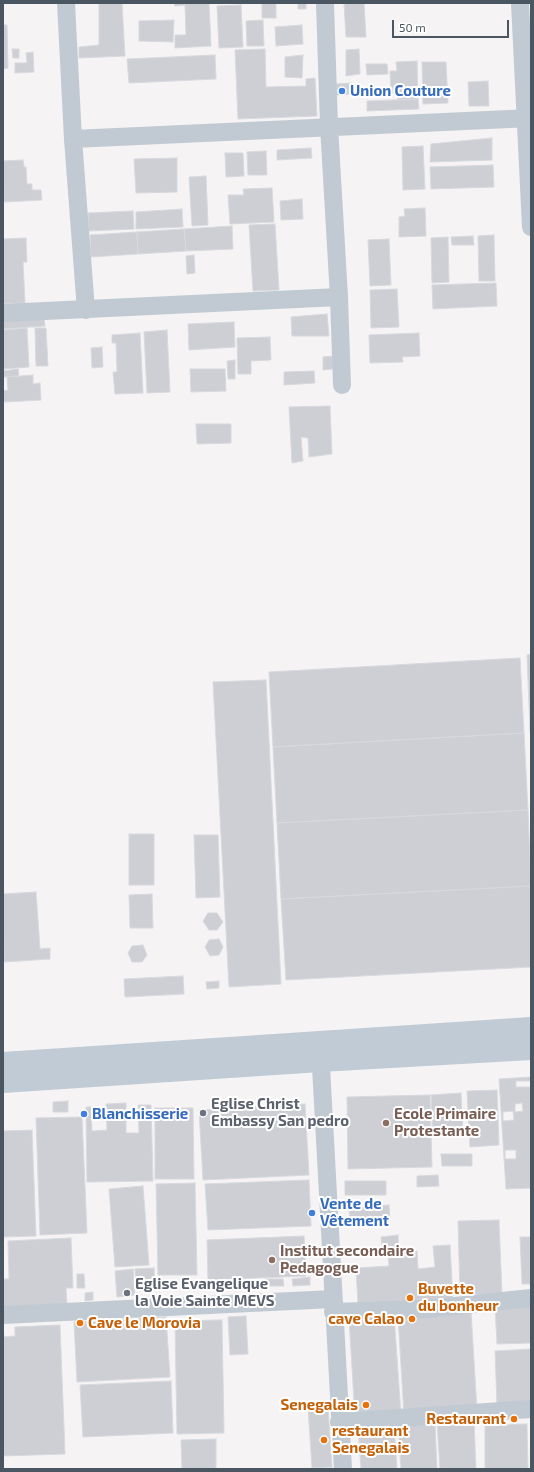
<!DOCTYPE html>
<html>
<head>
<meta charset="utf-8">
<style>
	body { margin:0 }
	#map { position:relative; width:534px; height:1472px; overflow:hidden; background:#f5f3f3; font-family:"Exo 2",sans-serif }
	canvas { display:block }
	.frame { position:absolute; inset:0; border:4px solid #4a5661; pointer-events:none }
	.scale { position:absolute; left:392px; top:20px; width:117px; height:18px; box-sizing:border-box; border:2px solid #4a5661; border-top:0; padding-left:5px; font-size:12px; line-height:14px; white-space:nowrap; color:#4a5661; -webkit-text-stroke:3px #fff; paint-order:stroke }
</style>
</head>
<body>
<div id="map">
<canvas width="534" height="1472"></canvas>
<div class="frame"></div>
<div class="scale">50 m</div>
</div>
<script>
const ctx = document.querySelector('canvas').getContext('2d');
ctx.lineJoin = 'round';
function fillPath(path, color) {
  ctx.fillStyle = color;
  ctx.fill(path, 'evenodd');
}
function shape(rows) {
  const path = new Path2D();
  for (const r of rows) {
    path.moveTo(r[0], r[1]);
    for (let i = 2; i < r.length; i += 2) path.lineTo(r[i], r[i + 1]);
  }
  return path;
}
function trace(path, color, width, dash) {
  ctx.strokeStyle = color;
  ctx.lineWidth = width;
  ctx.lineCap = dash ? 'butt' : 'round';
  ctx.setLineDash(dash || []);
  ctx.stroke(path);
}
function drawText(font, color, halo, rows, align = 'center') {
  ctx.font = font + ' "Exo 2",sans-serif';
  ctx.lineWidth = 4;
  ctx.setLineDash([]);
  ctx.textBaseline = 'middle';
  ctx.strokeStyle = halo;
  ctx.fillStyle = color;
  for (const [text, x, y, turn = 0] of rows) {
    ctx.save();
    ctx.translate(x, y);
    ctx.rotate((+turn || 0) * Math.PI / 180);
    ctx.textAlign = isNaN(turn) ? turn : align;
    if (halo) ctx.strokeText(text, 0, 0);
    ctx.fillText(text, 0, 0);
    ctx.restore();
  }
}
const building = shape([
	[99,3,122,3,125,56,79,58,79,47,99,45,99,3],
	[174,3,209,3,211,46,175,48,175,35,186,35,185,5,175,6,174,3],
	[262,3,276,3,276,18,262,18,262,3],
	[298,3,306,3,306,9,298,9,298,3],
	[344,3,364,3,366,37,346,37,344,3],
	[241,5,243,47,219,48,217,6,241,5],
	[174,20,173,42,139,41,139,21,174,20],
	[263,20,264,46,247,46,246,21,263,20],
	[3,25,7,25,8,68,3,69,3,25],
	[302,25,303,44,276,46,275,27,302,25],
	[12,49,19,49,19,58,13,58,12,49],
	[265,49,266,87,306,86,306,79,315,78,317,116,238,119,235,50,265,49],
	[359,49,360,74,346,76,346,50,359,49],
	[33,52,34,72,15,73,15,63,27,63,26,53,33,52],
	[215,55,216,79,129,83,127,59,215,55],
	[303,55,302,78,285,77,285,57,303,55],
	[417,61,418,99,398,100,397,93,391,93,390,71,397,71,396,62,417,61],
	[422,62,446,62,448,103,423,104,422,62],
	[366,64,387,64,388,74,367,75,366,64],
	[488,81,489,106,469,106,468,82,488,81],
	[350,83,351,94,337,95,336,84,350,83],
	[418,99,419,109,367,111,367,101,418,99],
	[492,138,492,160,430,162,431,144,492,138],
	[423,146,425,189,403,190,402,147,423,146],
	[311,148,312,158,277,160,277,150,311,148],
	[266,151,267,175,248,175,247,152,266,151],
	[225,153,243,153,244,176,226,177,225,153],
	[177,158,177,192,136,193,134,159,177,158],
	[23,160,24,167,26,167,27,184,32,184,32,190,41,190,42,200,4,202,3,161,23,160],
	[493,165,494,187,431,189,430,167,493,165],
	[206,176,208,225,192,226,189,177,206,176],
	[272,188,274,222,230,224,228,195,244,195,243,189,272,188],
	[302,199,303,219,281,220,280,201,302,199],
	[425,208,426,236,399,237,399,217,405,216,404,209,425,208],
	[182,209,183,227,136,229,136,212,182,209],
	[133,211,134,229,89,231,88,213,133,211],
	[275,224,279,290,253,291,249,225,275,224],
	[232,226,233,249,186,251,184,229,232,226],
	[184,229,186,251,138,254,137,232,184,229],
	[137,232,138,254,91,257,90,235,137,232],
	[494,235,495,281,479,281,478,236,494,235],
	[473,236,474,245,452,245,451,237,473,236],
	[448,237,449,282,432,283,431,238,448,237],
	[26,238,27,262,23,262,25,303,3,304,3,239,26,238],
	[389,239,391,285,370,286,368,240,389,239],
	[194,255,195,273,187,274,186,256,194,255],
	[496,283,497,306,433,309,432,285,496,283],
	[397,289,399,327,371,328,370,290,397,289],
	[327,314,329,336,292,336,291,317,327,314],
	[44,318,45,326,3,329,3,320,44,318],
	[234,322,235,347,189,350,188,324,234,322],
	[27,328,29,367,3,369,3,330,27,328],
	[35,328,46,328,48,366,36,366,35,328],
	[167,330,170,392,147,393,144,332,167,330],
	[140,333,143,393,115,394,113,372,117,372,116,343,112,343,112,335,140,333],
	[419,333,420,356,402,357,403,362,370,363,369,335,419,333],
	[270,337,271,360,251,361,251,374,238,374,237,338,270,337],
	[102,347,103,367,92,368,91,348,102,347],
	[333,356,333,369,323,370,323,357,333,356],
	[235,360,235,379,228,379,227,361,235,360],
	[18,369,19,376,3,377,3,371,18,369],
	[190,369,225,369,226,391,191,392,190,369],
	[314,371,315,383,284,385,284,372,314,371],
	[33,375,33,384,40,383,41,400,4,402,3,391,8,390,7,377,33,375],
	[330,406,332,454,309,457,308,438,301,437,303,461,292,463,289,407,330,406],
	[196,424,231,424,231,443,197,444,196,424],
	[531,654,531,732,530,732,527,655,531,654],
	[520,658,524,733,273,747,269,672,520,658],
	[266,680,281,984,229,987,213,682,266,680],
	[524,733,528,810,277,823,273,747,524,733],
	[528,810,531,886,281,899,277,823,528,810],
	[129,834,154,834,154,885,129,885,129,834],
	[194,835,218,835,220,897,196,898,194,835],
	[531,886,531,967,286,980,281,899,531,886],
	[36,892,40,949,50,948,50,959,4,962,3,894,36,892],
	[152,894,153,928,130,928,129,895,152,894],
	[208,913,217,913,223,922,217,930,209,930,203,921,208,913],
	[219,939,223,947,219,955,210,956,205,947,209,940,219,939],
	[143,945,147,955,142,962,132,962,128,953,132,946,143,945],
	[183,976,184,994,125,997,124,979,183,976],
	[219,981,219,988,207,989,206,982,219,981],
	[531,1077,531,1188,506,1189,499,1079,531,1077],
	[516,1081,531,1081,531,1087,516,1087,516,1081],
	[497,1090,499,1145,470,1147,467,1091,497,1090],
	[461,1093,463,1133,433,1135,431,1095,461,1093],
	[430,1095,432,1167,348,1169,347,1097,430,1095],
	[68,1101,68,1112,53,1112,53,1102,68,1101],
	[126,1103,126,1133,139,1133,138,1105,151,1105,153,1181,87,1182,86,1107,91,1107,92,1131,107,1130,106,1104,126,1103],
	[522,1103,523,1111,515,1112,515,1104,522,1103],
	[305,1104,309,1175,203,1180,199,1110,305,1104],
	[155,1108,193,1108,194,1179,155,1179,155,1108],
	[513,1111,514,1120,503,1121,503,1112,513,1111],
	[82,1117,87,1233,40,1235,36,1118,82,1117],
	[32,1130,36,1236,3,1237,3,1131,32,1130],
	[505,1150,516,1150,516,1159,505,1159,505,1150],
	[441,1154,472,1154,472,1166,442,1166,441,1154],
	[438,1175,439,1186,417,1187,417,1176,438,1175],
	[309,1180,311,1226,208,1230,205,1184,309,1180],
	[345,1181,386,1181,386,1195,345,1195,345,1181],
	[195,1183,197,1275,158,1275,156,1184,195,1183],
	[143,1186,149,1265,115,1267,109,1189,143,1186],
	[389,1205,390,1221,350,1223,349,1208,389,1205],
	[499,1220,502,1294,460,1295,458,1221,499,1220],
	[398,1235,399,1250,382,1251,381,1237,398,1235],
	[304,1236,306,1276,208,1280,207,1240,304,1236],
	[520,1237,531,1237,531,1284,522,1284,520,1237],
	[71,1238,73,1288,66,1288,67,1304,3,1307,3,1279,9,1279,8,1241,71,1238],
	[450,1245,453,1299,358,1305,356,1268,389,1266,388,1253,417,1251,418,1269,435,1267,433,1246,450,1245],
	[154,1268,155,1288,136,1289,135,1269,154,1268],
	[133,1269,135,1295,117,1297,115,1271,133,1269],
	[77,1274,84,1274,85,1288,77,1288,77,1274],
	[310,1277,310,1285,293,1286,292,1279,310,1277],
	[265,1279,283,1279,284,1286,265,1286,265,1279],
	[93,1292,93,1300,85,1301,85,1293,93,1292],
	[531,1304,531,1343,497,1344,495,1306,531,1304],
	[471,1311,477,1410,404,1415,398,1316,471,1311],
	[394,1315,401,1415,355,1418,349,1318,394,1315],
	[246,1316,248,1354,230,1355,228,1317,246,1316],
	[166,1317,170,1377,77,1382,74,1322,166,1317],
	[222,1320,224,1433,177,1434,175,1321,222,1320],
	[60,1325,65,1454,3,1456,3,1328,4,1337,15,1336,15,1327,60,1325],
	[531,1349,531,1405,497,1406,495,1351,531,1349],
	[171,1381,173,1433,83,1437,80,1385,171,1381],
	[328,1407,332,1467,312,1468,308,1408,328,1407],
	[474,1420,476,1469,440,1469,437,1422,474,1420],
	[435,1424,437,1469,401,1469,398,1426,435,1424],
	[527,1424,528,1469,485,1469,485,1425,527,1424],
	[394,1426,397,1469,361,1469,358,1428,394,1426],
	[216,1439,216,1469,182,1469,181,1440,216,1439]
]);
fillPath(building, '#cdcfd5');
trace(building, '#d7d9de', 1);
trace(shape([
	[66,3,73,139,86,310],
	[325,3,329,126,339,297,342,385],
	[520,3,531,227],
	[73,139,531,118],
	[3,313,339,297],
	[320,1048,343,1469],
	[333,1312,427,1309,531,1298],
	[3,1315,333,1299],
	[339,1422,531,1409]
]), '#c1cad2', 18);
trace(shape([
	[3,1063,531,1028],
	[3,1082,320,1061,531,1049]
]), '#c1cbd6', 22);
for (const [x, y, r, color] of [
	[342,91,4,"#3f7fe0"],
	[203,1113,4,"#6b7280"],
	[84,1114,4,"#3f7fe0"],
	[386,1123,4,"#8d6e63"],
	[312,1213,4,"#3f7fe0"],
	[272,1260,4,"#8d6e63"],
	[127,1293,4,"#6b7280"],
	[410,1298,4,"#e8710a"],
	[412,1319,4,"#e8710a"],
	[80,1323,4,"#e8710a"],
	[366,1405,4,"#e8710a"],
	[514,1419,4,"#e8710a"],
	[324,1440,4,"#e8710a"]
]) {
  const dot = new Path2D();
  dot.arc(x, y, r, 0, 2 * Math.PI);
  ctx.fillStyle = color;
  ctx.fill(dot);
  trace(dot, '#fff', 1.5);
}
drawText('bold 15px', '#366cbe', '#fff', [
	["Union Couture",350,91],
	["Blanchisserie",92,1114],
	["Vente de",320,1204],
	["Vêtement",320,1221]
], 'left');
drawText('bold 15px', '#5b616d', '#fff', [
	["Eglise Christ",211,1104],
	["Embassy San pedro",211,1121],
	["Eglise Evangelique",135,1284],
	["la Voie Sainte MEVS",135,1301]
], 'left');
drawText('bold 15px', '#785e54', '#fff', [
	["Ecole Primaire",394,1114],
	["Protestante",394,1131],
	["Institut secondaire",280,1251],
	["Pedagogue",280,1268]
], 'left');
drawText('bold 15px', '#c56008', '#fff', [
	["Buvette",418,1289],
	["du bonheur",418,1306],
	["cave Calao",404,1319,"right"],
	["Cave le Morovia",88,1323],
	["Senegalais",358,1405,"right"],
	["Restaurant",506,1419,"right"],
	["restaurant",332,1431],
	["Senegalais",332,1448]
], 'left');
</script>
</body>
</html>
